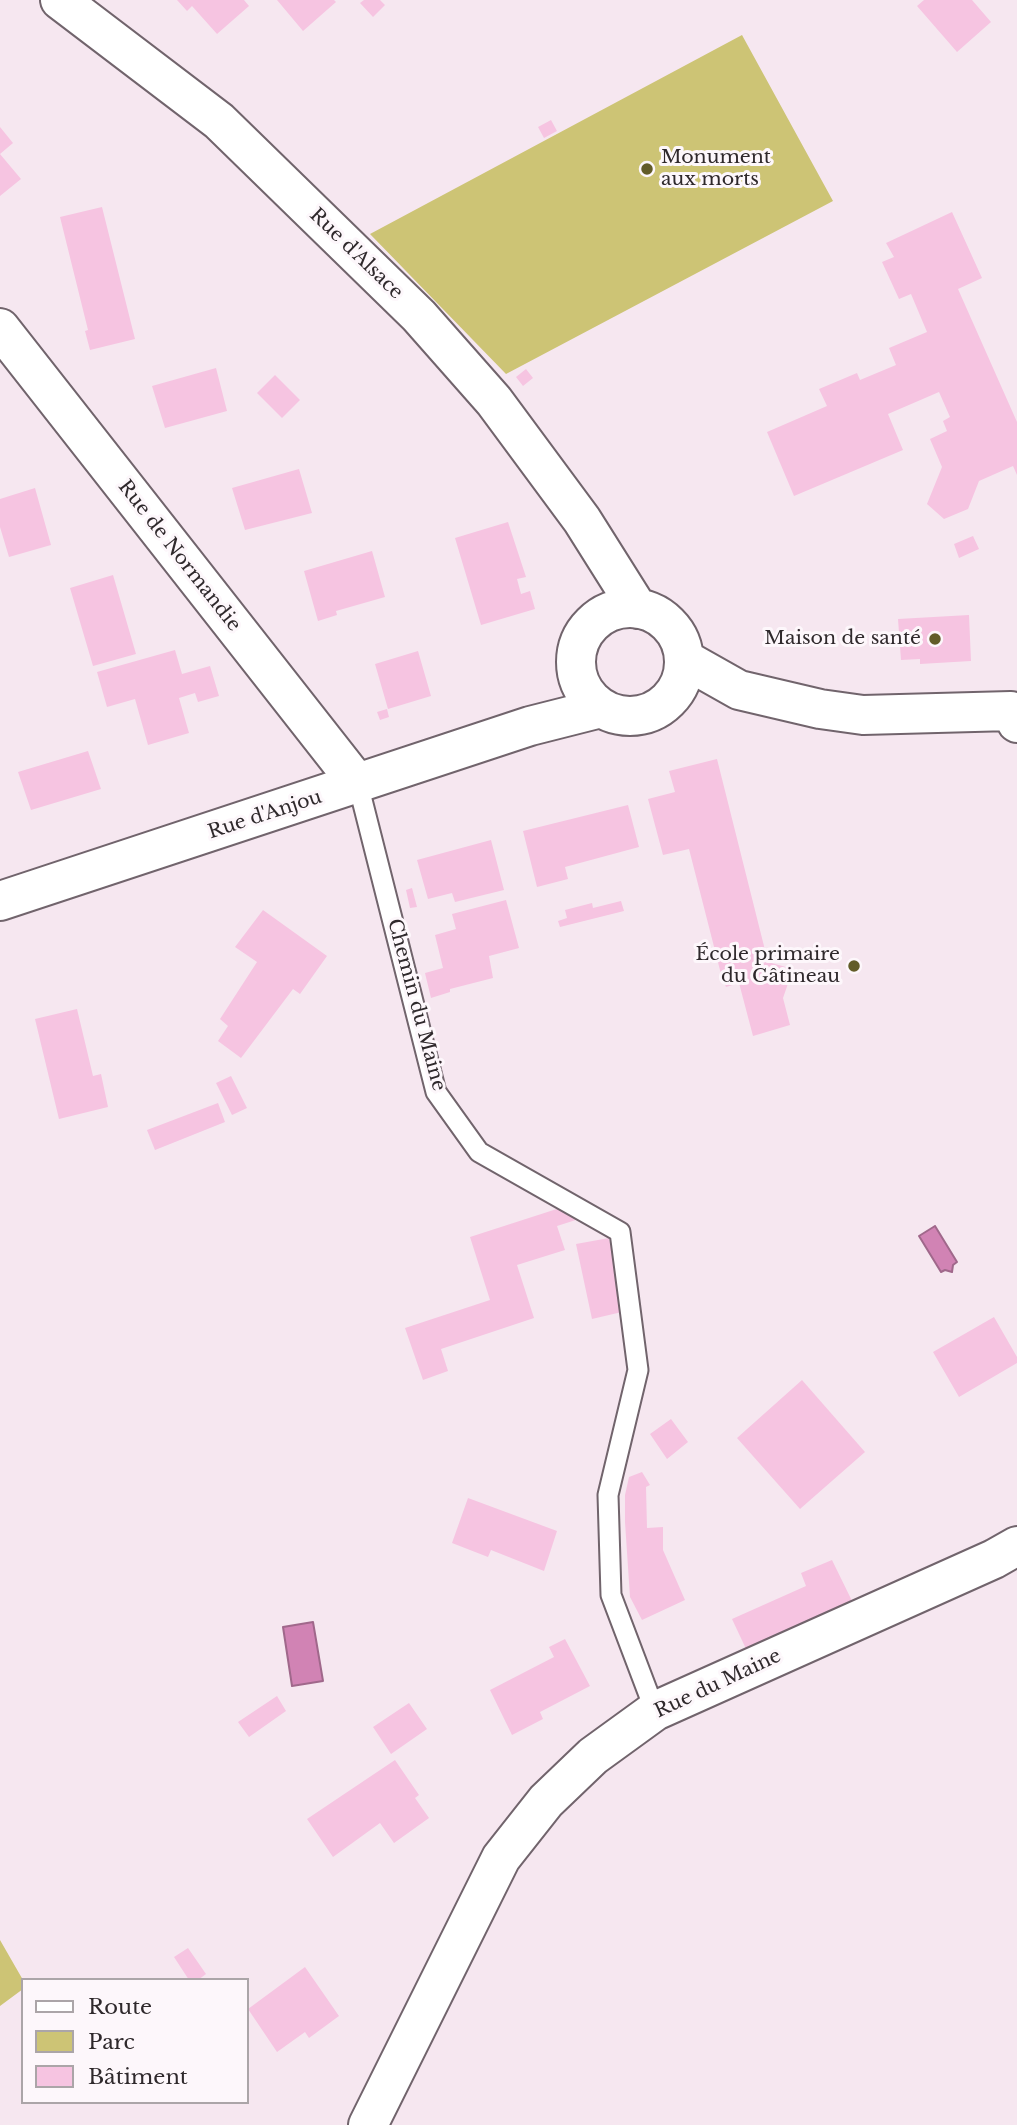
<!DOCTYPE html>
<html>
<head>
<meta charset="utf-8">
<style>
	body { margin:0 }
	#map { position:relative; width:1017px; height:2125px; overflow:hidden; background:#f6e7f0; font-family:"Libre Baskerville",serif }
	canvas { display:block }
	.legend { position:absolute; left:21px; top:1978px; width:228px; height:126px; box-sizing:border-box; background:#fdf7fb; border:2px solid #aba5a8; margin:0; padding:9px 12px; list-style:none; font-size:21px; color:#2f292c }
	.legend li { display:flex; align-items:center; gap:14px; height:35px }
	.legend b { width:35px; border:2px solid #aba5a8 }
</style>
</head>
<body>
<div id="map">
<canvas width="1017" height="2125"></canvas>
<ul class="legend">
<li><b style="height:9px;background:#fff"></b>Route</li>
<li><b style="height:19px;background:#cdc475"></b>Parc</li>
<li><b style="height:19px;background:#f6c4e1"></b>Bâtiment</li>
</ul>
</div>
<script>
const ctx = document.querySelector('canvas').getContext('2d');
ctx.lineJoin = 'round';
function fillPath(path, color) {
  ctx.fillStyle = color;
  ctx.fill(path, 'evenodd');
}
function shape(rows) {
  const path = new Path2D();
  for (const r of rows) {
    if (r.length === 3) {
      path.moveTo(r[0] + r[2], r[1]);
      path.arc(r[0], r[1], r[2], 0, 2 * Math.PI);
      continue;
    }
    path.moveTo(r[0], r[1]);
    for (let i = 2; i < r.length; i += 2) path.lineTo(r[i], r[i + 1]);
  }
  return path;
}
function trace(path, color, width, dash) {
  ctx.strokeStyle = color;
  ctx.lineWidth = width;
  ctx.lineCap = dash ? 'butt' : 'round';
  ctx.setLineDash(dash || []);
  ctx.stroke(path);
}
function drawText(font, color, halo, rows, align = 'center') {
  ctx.font = font + ' "Libre Baskerville",serif';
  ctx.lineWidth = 6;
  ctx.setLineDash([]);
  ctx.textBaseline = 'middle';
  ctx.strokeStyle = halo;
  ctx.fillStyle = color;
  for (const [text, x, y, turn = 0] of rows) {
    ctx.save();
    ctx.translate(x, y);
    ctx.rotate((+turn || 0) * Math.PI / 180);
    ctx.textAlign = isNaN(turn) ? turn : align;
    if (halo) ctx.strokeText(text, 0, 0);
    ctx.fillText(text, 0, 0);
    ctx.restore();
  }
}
fillPath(shape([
	[742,35,833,201,506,374,370,234],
	[0,1940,23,1980,23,1989,0,2006]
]), '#cdc475');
const water = shape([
	[935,1226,957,1262,953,1265,952,1272,945,1270,941,1272,919,1236,935,1226],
	[313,1622,323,1681,292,1686,283,1627,313,1622]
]);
fillPath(water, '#d183b4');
trace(water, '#a0688b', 2);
fillPath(shape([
	[177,0,244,0,249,6,217,34,192,6,187,11],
	[277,0,334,0,336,2,303,31],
	[364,0,380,0,385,5,373,17,360,3],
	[924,0,972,0,991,22,957,52,917,6],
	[551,120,557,131,544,138,538,127],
	[0,127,13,143,0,154,21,179,0,196],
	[102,207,135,339,90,350,85,331,88,330,60,217],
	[952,212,982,278,958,289,1017,422,1017,475,1013,466,979,481,968,509,944,519,927,504,942,467,930,439,947,431,943,421,950,417,939,392,888,414,903,450,794,496,767,432,827,406,819,389,857,373,860,380,896,365,889,348,927,332,911,294,899,299,882,262,894,257,886,243],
	[216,368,227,411,165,428,152,386],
	[526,369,533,378,523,386,516,377],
	[275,375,300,400,282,418,257,393],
	[299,469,312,513,245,530,232,488],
	[35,488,51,545,9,557,0,527,0,499],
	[508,522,526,577,517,579,521,594,530,591,535,609,481,625,455,538],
	[973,536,979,549,959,558,954,544],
	[372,551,385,597,336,611,337,615,318,621,304,571],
	[113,575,136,654,93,666,70,588],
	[969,615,971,661,920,664,920,659,901,660,898,619],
	[175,650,182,674,210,666,219,696,198,702,195,693,179,698,189,733,148,745,135,699,107,707,97,672],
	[418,651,431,696,388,709,375,664],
	[387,709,389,717,380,720,377,712],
	[88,751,101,789,31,810,18,772],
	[717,759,768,962,793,969,783,998,790,1025,753,1036,739,983,726,987,721,974,689,849,663,855,648,799,675,792,669,771],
	[628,805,639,847,565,867,568,879,537,887,523,831],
	[491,840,504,890,455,902,452,893,428,899,417,860],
	[412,888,417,907,410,908,406,890],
	[506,900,519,948,489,956,493,978,450,989,450,992,431,998,425,973,443,968,435,935,456,929,452,914],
	[621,901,624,911,560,927,558,921,567,918,565,910,592,903,593,908],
	[263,910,327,956,300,994,293,989,241,1058,218,1041,228,1026,220,1019,257,962,235,947],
	[77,1009,93,1076,101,1074,108,1107,59,1119,35,1019],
	[231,1076,247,1108,232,1115,216,1083],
	[218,1103,225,1122,155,1150,147,1130],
	[566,1206,582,1218,557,1226,565,1250,517,1265,534,1318,441,1349,448,1371,423,1380,405,1328,490,1300,470,1237],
	[609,1238,626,1311,592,1319,576,1244],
	[994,1317,1017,1357,1017,1363,959,1397,933,1352],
	[802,1380,865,1452,800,1509,737,1438],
	[671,1419,688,1442,667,1459,650,1434],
	[642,1472,650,1485,646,1487,647,1528,663,1527,663,1550,685,1600,642,1620,630,1597,625,1522,625,1495,629,1477],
	[468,1498,557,1531,544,1571,491,1550,488,1557,452,1543],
	[832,1560,853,1603,747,1651,732,1619,806,1586,801,1573],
	[565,1639,590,1686,540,1712,543,1719,512,1735,490,1690,554,1657,549,1647],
	[277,1696,286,1711,249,1737,238,1722],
	[409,1703,427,1729,391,1754,373,1727],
	[395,1760,419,1795,415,1798,429,1818,394,1843,380,1823,333,1857,307,1819],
	[188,1948,206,1974,198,1980,189,1980,174,1957],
	[305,1967,339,2016,309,2038,305,2032,277,2052,248,2009]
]), '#f6c4e1');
const service = shape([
	[358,784,436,1092,479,1152,620,1232,638,1370,608,1495,611,1595,655,1711]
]);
const minor = shape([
	[60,0,219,121,419,316,494,401,582,520,638,609],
	[0,328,358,784],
	[630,662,54],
	[684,659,739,690,820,709,863,715,1011,711,1017,723],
	[0,901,530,726,601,708]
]);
const tertiary = shape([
	[368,2125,501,1858,546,1801,593,1756,655,1711,994,1559,1017,1546]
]);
trace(service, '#71646c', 23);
trace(minor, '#71646c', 42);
trace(tertiary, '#71646c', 42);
trace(service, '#fff', 19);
trace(minor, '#fff', 38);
trace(tertiary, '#fff', 38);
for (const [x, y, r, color] of [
	[647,169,7,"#625c28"],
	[935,639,7,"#625c28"],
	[854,966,7,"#625c28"]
]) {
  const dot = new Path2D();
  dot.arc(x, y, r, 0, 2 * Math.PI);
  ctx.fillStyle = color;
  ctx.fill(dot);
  trace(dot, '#fdf7fb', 2.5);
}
drawText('19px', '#2f292c', '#fdf7fb', [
	["Monument",661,158,"left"],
	["aux morts",661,180,"left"],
	["Maison de santé",921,639],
	["École primaire",840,955],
	["du Gâtineau",840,977]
], 'right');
drawText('19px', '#2f292c', '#fdf7fb', [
	["Rue d'Alsace",356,254,44],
	["Rue de Normandie",179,556,52],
	["Rue d'Anjou",265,815,-18],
	["Chemin du Maine",416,1005,75],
	["Rue du Maine",718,1684,-25]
]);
</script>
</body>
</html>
